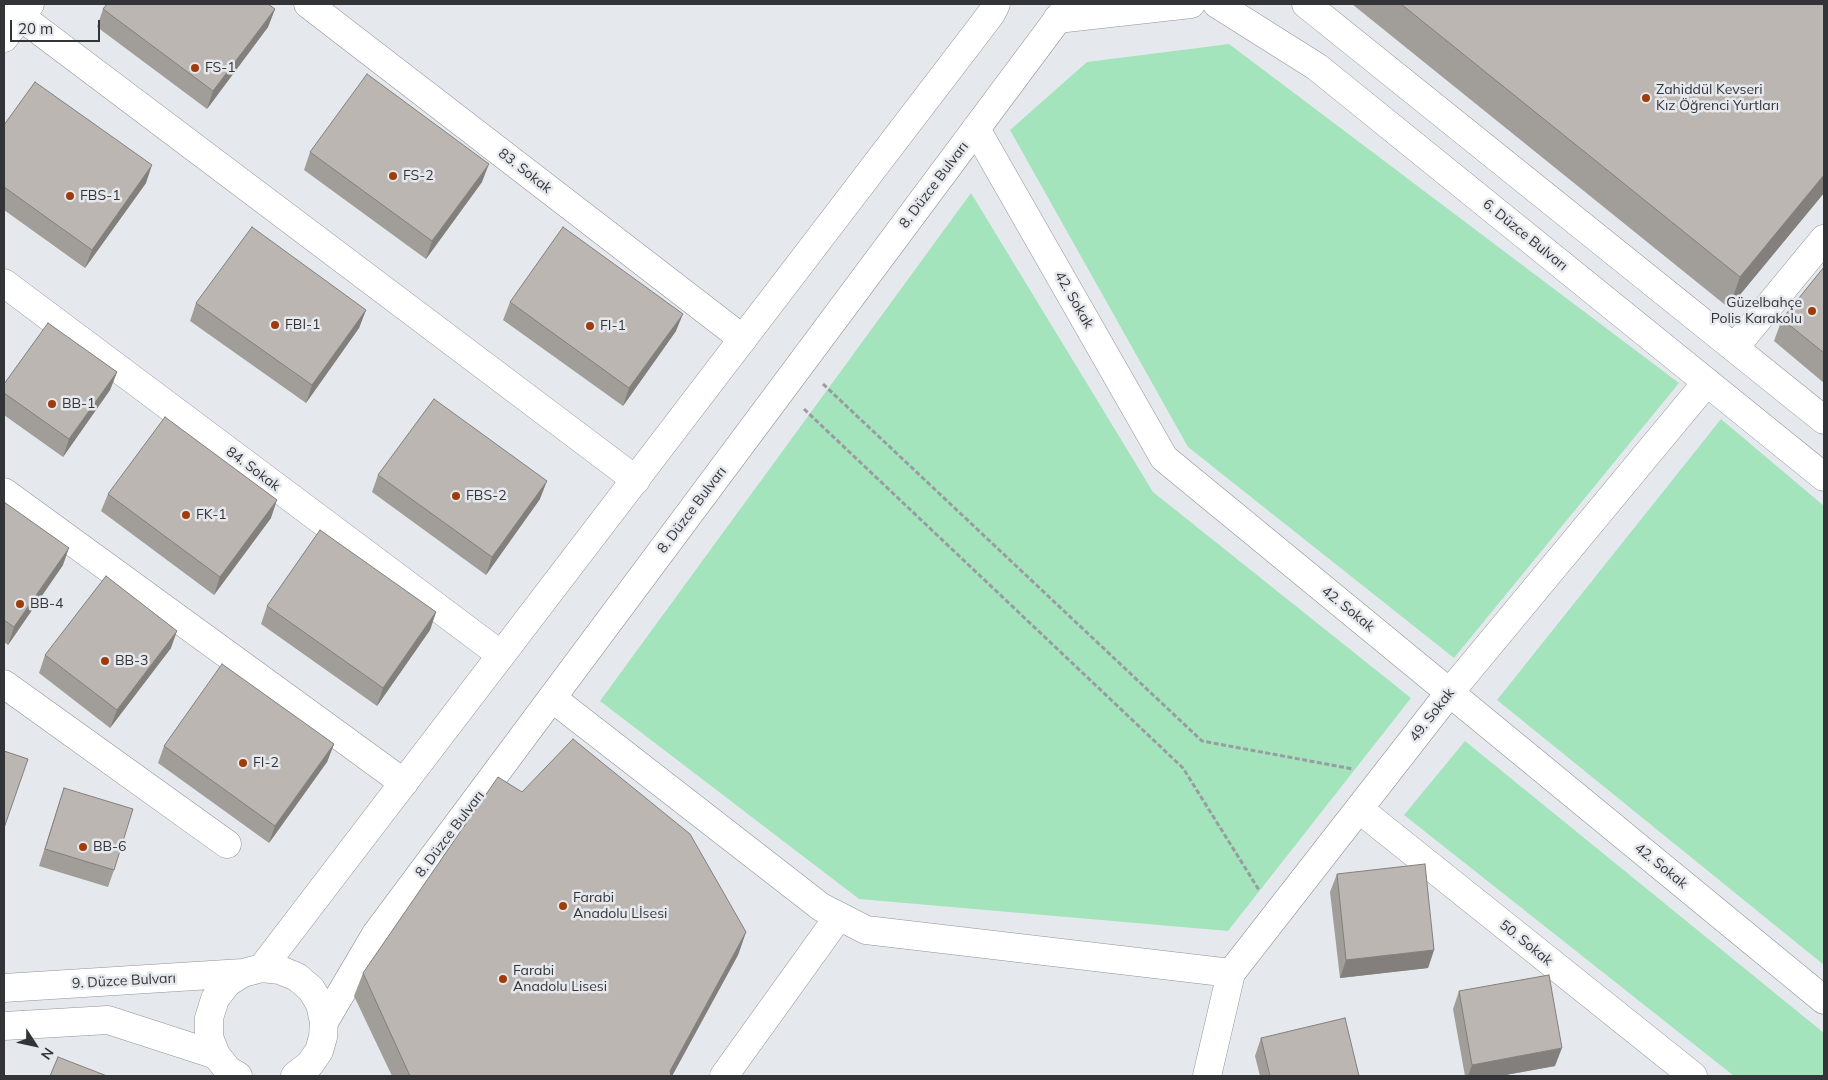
<!DOCTYPE html>
<html>
<head>
<meta charset="utf-8">
<style>
	body { margin:0 }
	#map { position:relative; width:1828px; height:1080px; overflow:hidden; background:#e5e9ee; font-family:Mulish,sans-serif }
	canvas { display:block }
	.frame { position:absolute; inset:0; border:5px solid #333437; pointer-events:none }
	.north { position:absolute; left:10px; top:1020px; width:50px; height:50px; -webkit-text-stroke:4px #e5e9ee; paint-order:stroke; rotate:125deg; font-size:14px; font-weight:700; line-height:20px; text-align:center; color:#333437 }
	.north::after { content:''; display:block; margin:auto; width:18px; height:22px; background:#333437; clip-path:polygon(50% 0,100% 100%,50% 72%,0 100%) }
	.scale { position:absolute; left:10px; top:20px; width:90px; height:22px; box-sizing:border-box; border:2px solid #333437; border-top:0; padding-left:6px; font-size:15px; line-height:18px; white-space:nowrap; color:#333437; -webkit-text-stroke:4px #e5e9ee; paint-order:stroke }
</style>
</head>
<body>
<div id="map">
<canvas width="1828" height="1080"></canvas>
<div class="frame"></div>
<div class="north">N</div>
<div class="scale">20 m</div>
</div>
<script>
const ctx = document.querySelector('canvas').getContext('2d');
ctx.lineJoin = 'round';
function fillPath(path, color) {
  ctx.fillStyle = color;
  ctx.fill(path, 'evenodd');
}
function shape(rows) {
  const path = new Path2D();
  for (const r of rows) {
    path.moveTo(r[0], r[1]);
    for (let i = 2; i < r.length; i += 2) path.lineTo(r[i], r[i + 1]);
  }
  return path;
}
function trace(path, color, width, dash) {
  ctx.strokeStyle = color;
  ctx.lineWidth = width;
  ctx.lineCap = dash ? 'butt' : 'round';
  ctx.setLineDash(dash || []);
  ctx.stroke(path);
}
function drawText(font, color, halo, rows, align = 'center') {
  ctx.font = font + ' Mulish,sans-serif';
  ctx.lineWidth = 5;
  ctx.setLineDash([]);
  ctx.textBaseline = 'middle';
  ctx.strokeStyle = halo;
  ctx.fillStyle = color;
  for (const [text, x, y, turn = 0] of rows) {
    ctx.save();
    ctx.translate(x, y);
    ctx.rotate((+turn || 0) * Math.PI / 180);
    ctx.textAlign = isNaN(turn) ? turn : align;
    if (halo) ctx.strokeText(text, 0, 0);
    ctx.fillText(text, 0, 0);
    ctx.restore();
  }
}
fillPath(shape([
	[1229,44,1679,383,1454,658,1188,447,1010,130,1087,62],
	[971,193,1153,492,1411,698,1228,931,859,899,600,701],
	[1721,419,1824,506,1824,965,1497,700],
	[1465,741,1824,1033,1824,1076,1734,1076,1404,815]
]), '#a4e4bc');
const minor = shape([
	[4,4,636,480],
	[308,4,743,339],
	[1217,4,1317,67,1824,477],
	[1306,4,1824,420],
	[4,38,30,4],
	[976,129,1164,458,1824,1000],
	[4,283,501,655],
	[1735,347,1824,239],
	[4,492,404,783],
	[4,684,227,844],
	[552,698,821,907,866,930,1231,973],
	[1359,809,1693,1076],
	[724,1076,839,916],
	[1207,1076,1231,973,1450,692,1707,382]
]);
const major = shape([
	[1057,19,1191,4],
	[262,968,991,14,996,4],
	[4,988,243,973],
	[324,1022,376,934,1069,4],
	[4,1026,108,1020,216,1055],
	[238,1076,228,1070,216,1055,209,1037,209,1018,215,999,227,983,243,973,262,968,280,970,297,977,311,989,320,1004,324,1022,323,1037,319,1051,310,1064,295,1076]
]);
trace(minor, '#8f9297', 29);
trace(major, '#8f9297', 29);
trace(shape([
	[823,384,1202,741,1353,769],
	[804,409,1183,768,1259,890]
]), '#999ca0', 3, [5, 2.5]);
trace(minor, '#fff', 28);
trace(major, '#fff', 28);
fillPath(shape([
	[1352,4,1824,4,1824,193,1729,308],
	[103,9,275,9,268,27,207,109,97,27],
	[4,125,146,183,85,268,4,210],
	[310,152,482,182,426,259,304,170],
	[1824,267,1824,383,1774,341,1782,319],
	[510,302,676,331,623,406,503,320],
	[196,303,366,310,359,328,306,403,190,321],
	[117,372,110,390,63,457,4,415,4,384],
	[378,475,540,499,486,575,372,492],
	[108,494,271,518,214,595,101,511],
	[4,502,63,565,8,645,4,642],
	[267,606,436,612,430,630,377,706,261,624],
	[171,648,110,728,39,673,45,655],
	[334,744,327,762,269,843,158,763,164,746],
	[64,788,114,870,108,887,39,866,58,806],
	[1337,874,1434,950,1428,968,1340,978,1330,892],
	[746,932,738,955,672,1076,392,1076,354,996,363,973],
	[1459,991,1555,1066,1500,1076,1465,1076,1453,1009],
	[1261,1038,1359,1076,1260,1076,1255,1056]
]), '#a19d98');
fillPath(shape([
	[275,9,268,27,207,109,213,91],
	[489,164,482,182,426,259,432,241],
	[152,165,146,183,85,268,92,250],
	[1824,175,1824,193,1729,308,1740,277],
	[366,310,359,328,306,403,312,385],
	[683,314,676,331,623,406,629,388],
	[117,372,110,390,63,457,69,439],
	[547,481,540,499,486,575,492,557],
	[277,500,271,518,214,595,220,577],
	[69,548,63,565,8,645,14,627],
	[436,612,430,630,377,706,383,688],
	[177,631,171,648,110,728,117,710],
	[334,744,327,762,269,843,275,826],
	[746,932,738,955,672,1076,668,1076,670,1071],
	[1434,950,1428,968,1340,978,1346,960],
	[1562,1048,1555,1066,1500,1076,1468,1076,1472,1065]
]), '#837f7c');
const building = shape([
	[107,4,268,4,275,9,213,91,103,9,107,4],
	[1401,4,1824,4,1824,175,1740,277,1401,4],
	[367,74,489,164,432,241,310,152,367,74],
	[35,82,152,165,92,250,4,187,4,125,35,82],
	[252,227,366,310,312,385,196,303,252,227],
	[563,227,683,314,629,388,510,302,563,227],
	[1824,267,1824,353,1782,319,1824,267],
	[48,323,117,372,69,439,4,393,4,384,48,323],
	[434,399,547,481,492,557,378,475,434,399],
	[165,417,277,500,220,577,108,494,165,417],
	[4,502,69,548,14,627,4,620,4,502],
	[320,530,436,612,383,688,267,606,320,530],
	[106,576,177,631,117,710,45,655,106,576],
	[222,664,334,744,275,826,164,746,222,664],
	[573,739,690,834,746,932,670,1071,671,1076,410,1076,363,973,498,777,522,792,573,739],
	[4,751,28,759,4,828,4,751],
	[64,788,133,809,114,870,45,849,64,788],
	[1425,864,1434,950,1346,960,1337,874,1425,864],
	[1549,975,1562,1048,1472,1065,1459,991,1549,975],
	[1345,1018,1359,1076,1270,1076,1261,1038,1345,1018],
	[58,1057,107,1076,50,1076,58,1057]
]);
fillPath(building, '#bbb6b1');
trace(building, '#837f7c', 1);
for (const [x, y, r, color] of [
	[195,68,5,"#a03c0b"],
	[1646,98,5,"#a03c0b"],
	[393,176,5,"#a03c0b"],
	[70,196,5,"#a03c0b"],
	[1812,311,5,"#a03c0b"],
	[275,325,5,"#a03c0b"],
	[590,326,5,"#a03c0b"],
	[52,404,5,"#a03c0b"],
	[456,496,5,"#a03c0b"],
	[186,515,5,"#a03c0b"],
	[20,604,5,"#a03c0b"],
	[105,661,5,"#a03c0b"],
	[243,763,5,"#a03c0b"],
	[83,847,5,"#a03c0b"],
	[563,906,5,"#a03c0b"],
	[503,979,5,"#a03c0b"]
]) {
  const dot = new Path2D();
  dot.arc(x, y, r, 0, 2 * Math.PI);
  ctx.fillStyle = color;
  ctx.fill(dot);
  trace(dot, '#e5e9ee', 2);
}
drawText('14px', '#333437', '#e5e9ee', [
	["FS-1",205,68],
	["Zahiddül Kevseri",1656,90],
	["Kız Öğrenci Yurtları",1656,106],
	["FS-2",403,176],
	["FBS-1",80,196],
	["Güzelbahçe",1802,303,"right"],
	["Polis Karakolu",1802,319,"right"],
	["FBI-1",285,325],
	["FI-1",600,326],
	["BB-1",62,404],
	["FBS-2",466,496],
	["FK-1",196,515],
	["BB-4",30,604],
	["BB-3",115,661],
	["FI-2",253,763],
	["BB-6",93,847],
	["Farabi",573,898],
	["Anadolu Lİsesi",573,914],
	["Farabi",513,971],
	["Anadolu Lisesi",513,987]
], 'left');
drawText('14px', '#333437', '#e5e9ee', [
	["83. Sokak",525,171,38],
	["8. Düzce Bulvarı",934,185,-53],
	["6. Düzce Bulvarı",1525,235,39],
	["42. Sokak",1074,300,60],
	["84. Sokak",253,469,37],
	["8. Düzce Bulvarı",692,510,-53],
	["42. Sokak",1348,609,39],
	["49. Sokak",1432,715,-52],
	["8. Düzce Bulvarı",450,834,-53],
	["42. Sokak",1661,866,39],
	["50. Sokak",1526,943,39],
	["9. Düzce Bulvarı",124,981,-3]
]);
</script>
</body>
</html>
